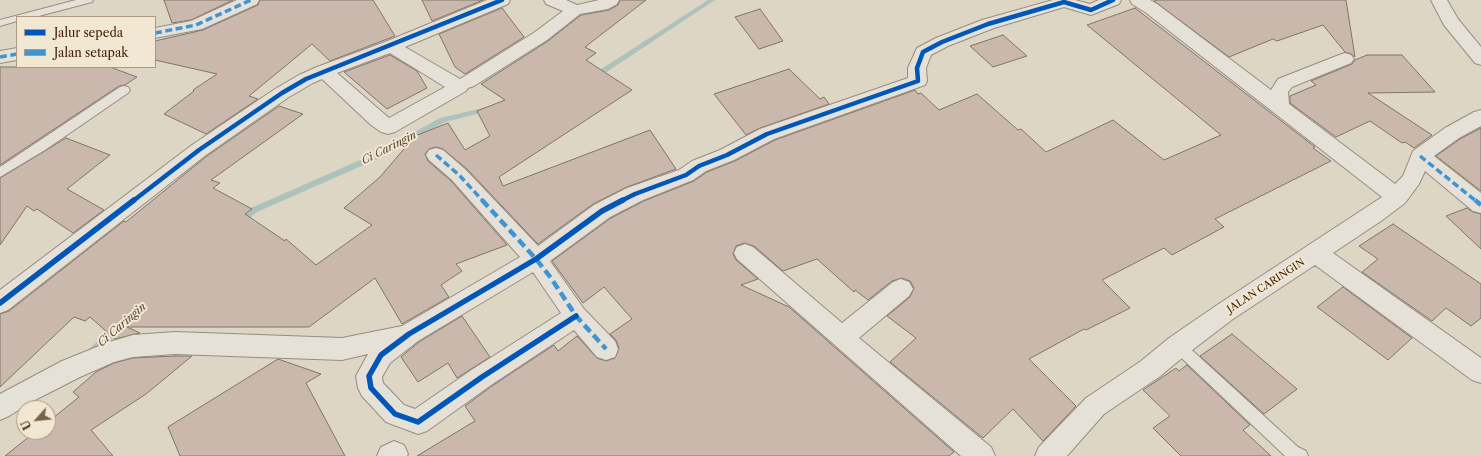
<!DOCTYPE html>
<html>
<head>
<meta charset="utf-8">
<style>
	body { margin:0 }
	#map { position:relative; width:1481px; height:456px; overflow:hidden; background:#ded6c4; font-family:"Libre Caslon Text",serif }
	canvas { display:block }
	.legend { position:absolute; left:16px; top:16px; width:140px; height:52px; box-sizing:border-box; background:#f1e7d2; border:1px solid #ab9982; margin:0; padding:5px 7px; list-style:none; font-size:12px; color:#422309 }
	.legend li { display:flex; align-items:center; gap:8px; height:20px }
	.legend b { width:20px; border:1px solid #ab9982 }
	.north { position:absolute; left:16px; top:400px; width:40px; height:40px; box-sizing:border-box; background:#f1e7d2; border:1px solid #ab9982; border-radius:50%; rotate:243deg; font-size:11px; font-weight:700; line-height:16px; text-align:center; color:#422309 }
	.north::after { content:''; display:block; margin:auto; width:14px; height:18px; background:#79624a; clip-path:polygon(50% 0,100% 100%,50% 72%,0 100%) }
</style>
</head>
<body>
<div id="map">
<canvas width="1481" height="456"></canvas>
<ul class="legend">
<li><b style="height:5px;background:#0057b8"></b>Jalur sepeda</li>
<li><b style="height:5px;background:#3f95d2"></b>Jalan setapak</li>
</ul>
<div class="north">U</div>
</div>
<script>
const ctx = document.querySelector('canvas').getContext('2d');
ctx.lineJoin = 'round';
function shape(rows) {
  const path = new Path2D();
  for (const r of rows) {
    path.moveTo(r[0], r[1]);
    for (let i = 2; i < r.length; i += 2) path.lineTo(r[i], r[i + 1]);
  }
  return path;
}
function fillPath(path, color) {
  ctx.fillStyle = color;
  ctx.fill(path, 'evenodd');
}
function trace(path, color, width, dash) {
  ctx.strokeStyle = color;
  ctx.lineWidth = width;
  ctx.lineCap = dash ? 'butt' : 'round';
  ctx.setLineDash(dash || []);
  ctx.stroke(path);
}
function drawText(font, color, halo, rows, align = 'center') {
  ctx.font = font + ' "Libre Caslon Text",serif';
  ctx.lineWidth = 4;
  ctx.setLineDash([]);
  ctx.textBaseline = 'middle';
  ctx.strokeStyle = halo;
  ctx.fillStyle = color;
  for (const [text, x, y, turn = 0] of rows) {
    ctx.save();
    ctx.translate(x, y);
    ctx.rotate((+turn || 0) * Math.PI / 180);
    ctx.textAlign = isNaN(turn) ? turn : align;
    if (halo) ctx.strokeText(text, 0, 0);
    ctx.fillText(text, 0, 0);
    ctx.restore();
  }
}
fillPath(shape([
	[708,0,715,0,596,79,592,79,592,75,708,0],
	[487,107,489,107,491,109,489,111,445,122,382,157,257,212,242,224,239,225,235,222,251,208,376,153,440,118,487,107],
	[118,325,121,326,122,329,121,332,96,354,93,355,90,354,88,351,90,348,115,326,118,325]
]), '#adc2ba');
const building = shape([
	[164,0,233,0,191,20,172,23,164,0],
	[260,0,373,0,395,36,330,61,312,44,249,96,258,99,206,134,164,114,194,91,193,90,217,74,155,60,155,41,203,30,258,5,260,0],
	[422,0,483,0,432,21,422,0],
	[620,0,646,0,585,47,596,53,586,60,632,90,499,177,503,186,650,130,676,169,627,187,593,204,538,244,467,169,443,149,436,147,429,149,425,154,428,161,451,181,507,245,456,264,462,271,441,285,449,297,402,324,375,278,309,327,127,327,140,333,115,339,90,317,85,321,74,317,0,387,0,314,9,311,124,221,126,222,207,156,279,106,303,114,211,180,220,183,213,188,252,209,245,214,285,241,286,239,316,265,372,225,344,208,380,177,415,136,448,123,465,150,490,136,477,111,505,100,481,84,548,41,581,15,609,10,618,5,620,0],
	[1156,0,1346,0,1355,57,1351,54,1345,52,1323,25,1277,41,1273,39,1229,57,1154,1,1156,0],
	[502,8,524,37,465,74,455,67,439,34,502,8],
	[1135,8,1315,147,1313,148,1331,161,1215,219,1224,227,1172,255,1164,248,1102,280,1130,308,1086,330,1084,329,1029,359,1076,406,1043,441,1013,409,983,438,890,362,916,338,887,316,910,297,914,288,910,281,902,278,892,281,868,300,855,290,854,292,817,259,783,271,754,246,744,243,736,246,733,254,736,260,758,279,741,285,789,307,954,452,949,456,417,456,475,421,465,406,492,386,554,345,558,351,577,336,597,358,606,361,615,358,619,348,616,340,610,334,632,319,604,287,583,303,552,261,611,218,644,201,694,181,707,172,735,161,775,140,915,90,918,94,921,93,939,110,977,94,1018,130,1021,129,1046,152,1113,120,1164,160,1221,135,1087,25,1135,8],
	[760,9,783,41,759,49,735,17,760,9],
	[1003,35,1027,56,993,67,970,46,1003,35],
	[390,55,417,71,427,88,387,109,344,72,390,55],
	[1367,55,1402,55,1435,92,1368,93,1432,135,1414,148,1405,142,1402,143,1370,121,1336,137,1290,103,1290,96,1316,85,1311,81,1352,64,1355,60,1367,55],
	[0,67,110,67,137,77,125,85,119,86,0,165,0,67],
	[789,69,820,99,824,97,829,104,760,128,746,135,714,94,789,69],
	[1481,128,1481,191,1436,156,1460,139,1481,128],
	[66,138,110,155,67,189,104,210,73,233,37,209,34,211,27,206,0,245,0,178,66,138],
	[1467,208,1473,212,1481,214,1481,249,1446,216,1467,208],
	[1393,224,1481,284,1481,318,1471,326,1446,308,1432,321,1362,272,1378,259,1359,246,1393,224],
	[1343,287,1412,338,1388,360,1317,307,1343,287],
	[462,316,490,357,457,378,448,363,418,382,401,357,419,342,462,316],
	[1232,334,1297,389,1264,414,1200,356,1232,334],
	[175,356,192,356,146,394,91,430,113,456,5,456,35,432,48,432,48,422,79,397,73,392,96,372,114,363,133,358,175,356],
	[278,359,321,374,306,383,345,456,180,456,168,427,278,359],
	[1187,365,1250,425,1243,430,1271,456,1181,456,1153,428,1170,416,1143,390,1176,368,1179,371,1187,365]
]);
fillPath(building, '#cab8ad');
trace(building, '#7e7568', 1);
const service = shape([
	[76,0,93,0,92,2,35,17,17,17,17,21,0,26,0,20,76,0],
	[124,86,128,87,130,90,128,93,45,150,0,177,0,167,120,87,124,86],
	[1178,340,1183,342,1298,447,1306,451,1308,456,1285,456,1173,350,1171,346,1173,342,1178,340]
]);
const minor = shape([
	[237,0,259,0,257,4,202,29,155,38,155,28,191,21,237,0],
	[487,0,510,0,508,4,405,47,460,79,535,32,563,11,546,4,544,0,566,0,577,5,599,0,619,0,617,4,608,9,580,14,547,40,474,86,468,88,466,91,395,132,388,134,381,132,371,125,322,79,313,83,289,97,206,155,8,310,0,313,0,290,192,145,275,89,299,75,317,67,385,42,487,0],
	[390,53,445,87,389,118,337,73,390,53],
	[1053,0,1075,0,1090,4,1099,0,1121,0,1119,4,1091,15,1064,7,994,28,948,46,931,55,926,68,927,81,925,85,774,139,734,160,706,171,693,180,643,200,610,217,550,261,584,309,615,341,618,349,615,357,606,360,597,357,574,330,491,385,427,431,418,434,386,422,362,396,358,388,356,376,368,354,342,360,175,354,133,357,114,362,80,377,35,400,9,416,0,420,0,394,62,361,109,342,133,335,175,332,342,338,402,326,520,257,452,180,429,160,426,155,429,150,436,148,443,150,466,170,538,246,594,205,627,188,679,170,692,161,720,150,760,129,908,78,908,68,917,48,936,38,982,20,1053,0],
	[533,272,561,313,473,369,415,409,404,405,383,383,382,377,390,363,418,341,533,272],
	[1130,0,1150,0,1157,4,1271,90,1278,79,1339,55,1345,53,1351,55,1354,59,1351,63,1292,87,1288,92,1289,104,1395,184,1403,176,1413,151,1445,128,1474,112,1481,110,1481,126,1459,138,1434,156,1481,193,1481,213,1473,211,1425,171,1419,184,1405,203,1381,221,1333,253,1481,358,1481,383,1472,380,1315,265,1233,319,1187,354,1159,377,1104,414,1067,456,1035,456,1039,447,1086,398,1141,361,1169,338,1217,305,1382,197,1145,12,1132,4,1130,0],
	[1431,0,1447,0,1458,19,1481,47,1481,65,1475,63,1444,25,1431,0],
	[17,48,17,60,0,63,0,51,17,48],
	[745,244,753,247,842,323,893,282,901,279,909,282,913,289,909,296,859,338,991,447,995,456,961,456,737,259,734,253,737,247,745,244],
	[394,441,404,445,408,454,407,456,377,456,381,447,394,441]
]);
trace(service, '#958d7f', 2);
trace(minor, '#958d7f', 2);
fillPath(service, '#e6e1d8');
fillPath(minor, '#e6e1d8');
trace(shape([
	[155,33,196,25,251,0],
	[0,57,17,54],
	[436,155,459,175,483,201],
	[1420,156,1476,201]
]), '#3f95d2', 3.5, [7, 3.5]);
trace(shape([
	[482,200,536,259,551,278,576,316,606,349],
	[1475,200,1481,205]
]), '#3f95d2', 4.5, [9, 4.5]);
trace(shape([
	[133,201,199,150,282,93,306,79,502,0],
	[621,201,635,194,686,175,699,166,727,155,767,134,918,81,917,68,923,52,942,42,988,24,1064,2,1091,10,1113,0]
]), '#0057b8', 4.5);
trace(shape([
	[0,303,134,200],
	[576,316,482,377,418,422,395,414,371,388,369,376,381,355,409,334,536,259,602,211,623,200]
]), '#0057b8', 5.5);
drawText('10px', '#422309', '#f1e7d2', [
	["JALAN CARINGIN",1266,286,-33]
]);
drawText('italic 11px', '#584934', '#f1e7d2', [
	["Ci Caringin",389,148,-27],
	["Ci Caringin",122,325,-41]
]);
</script>
</body>
</html>
